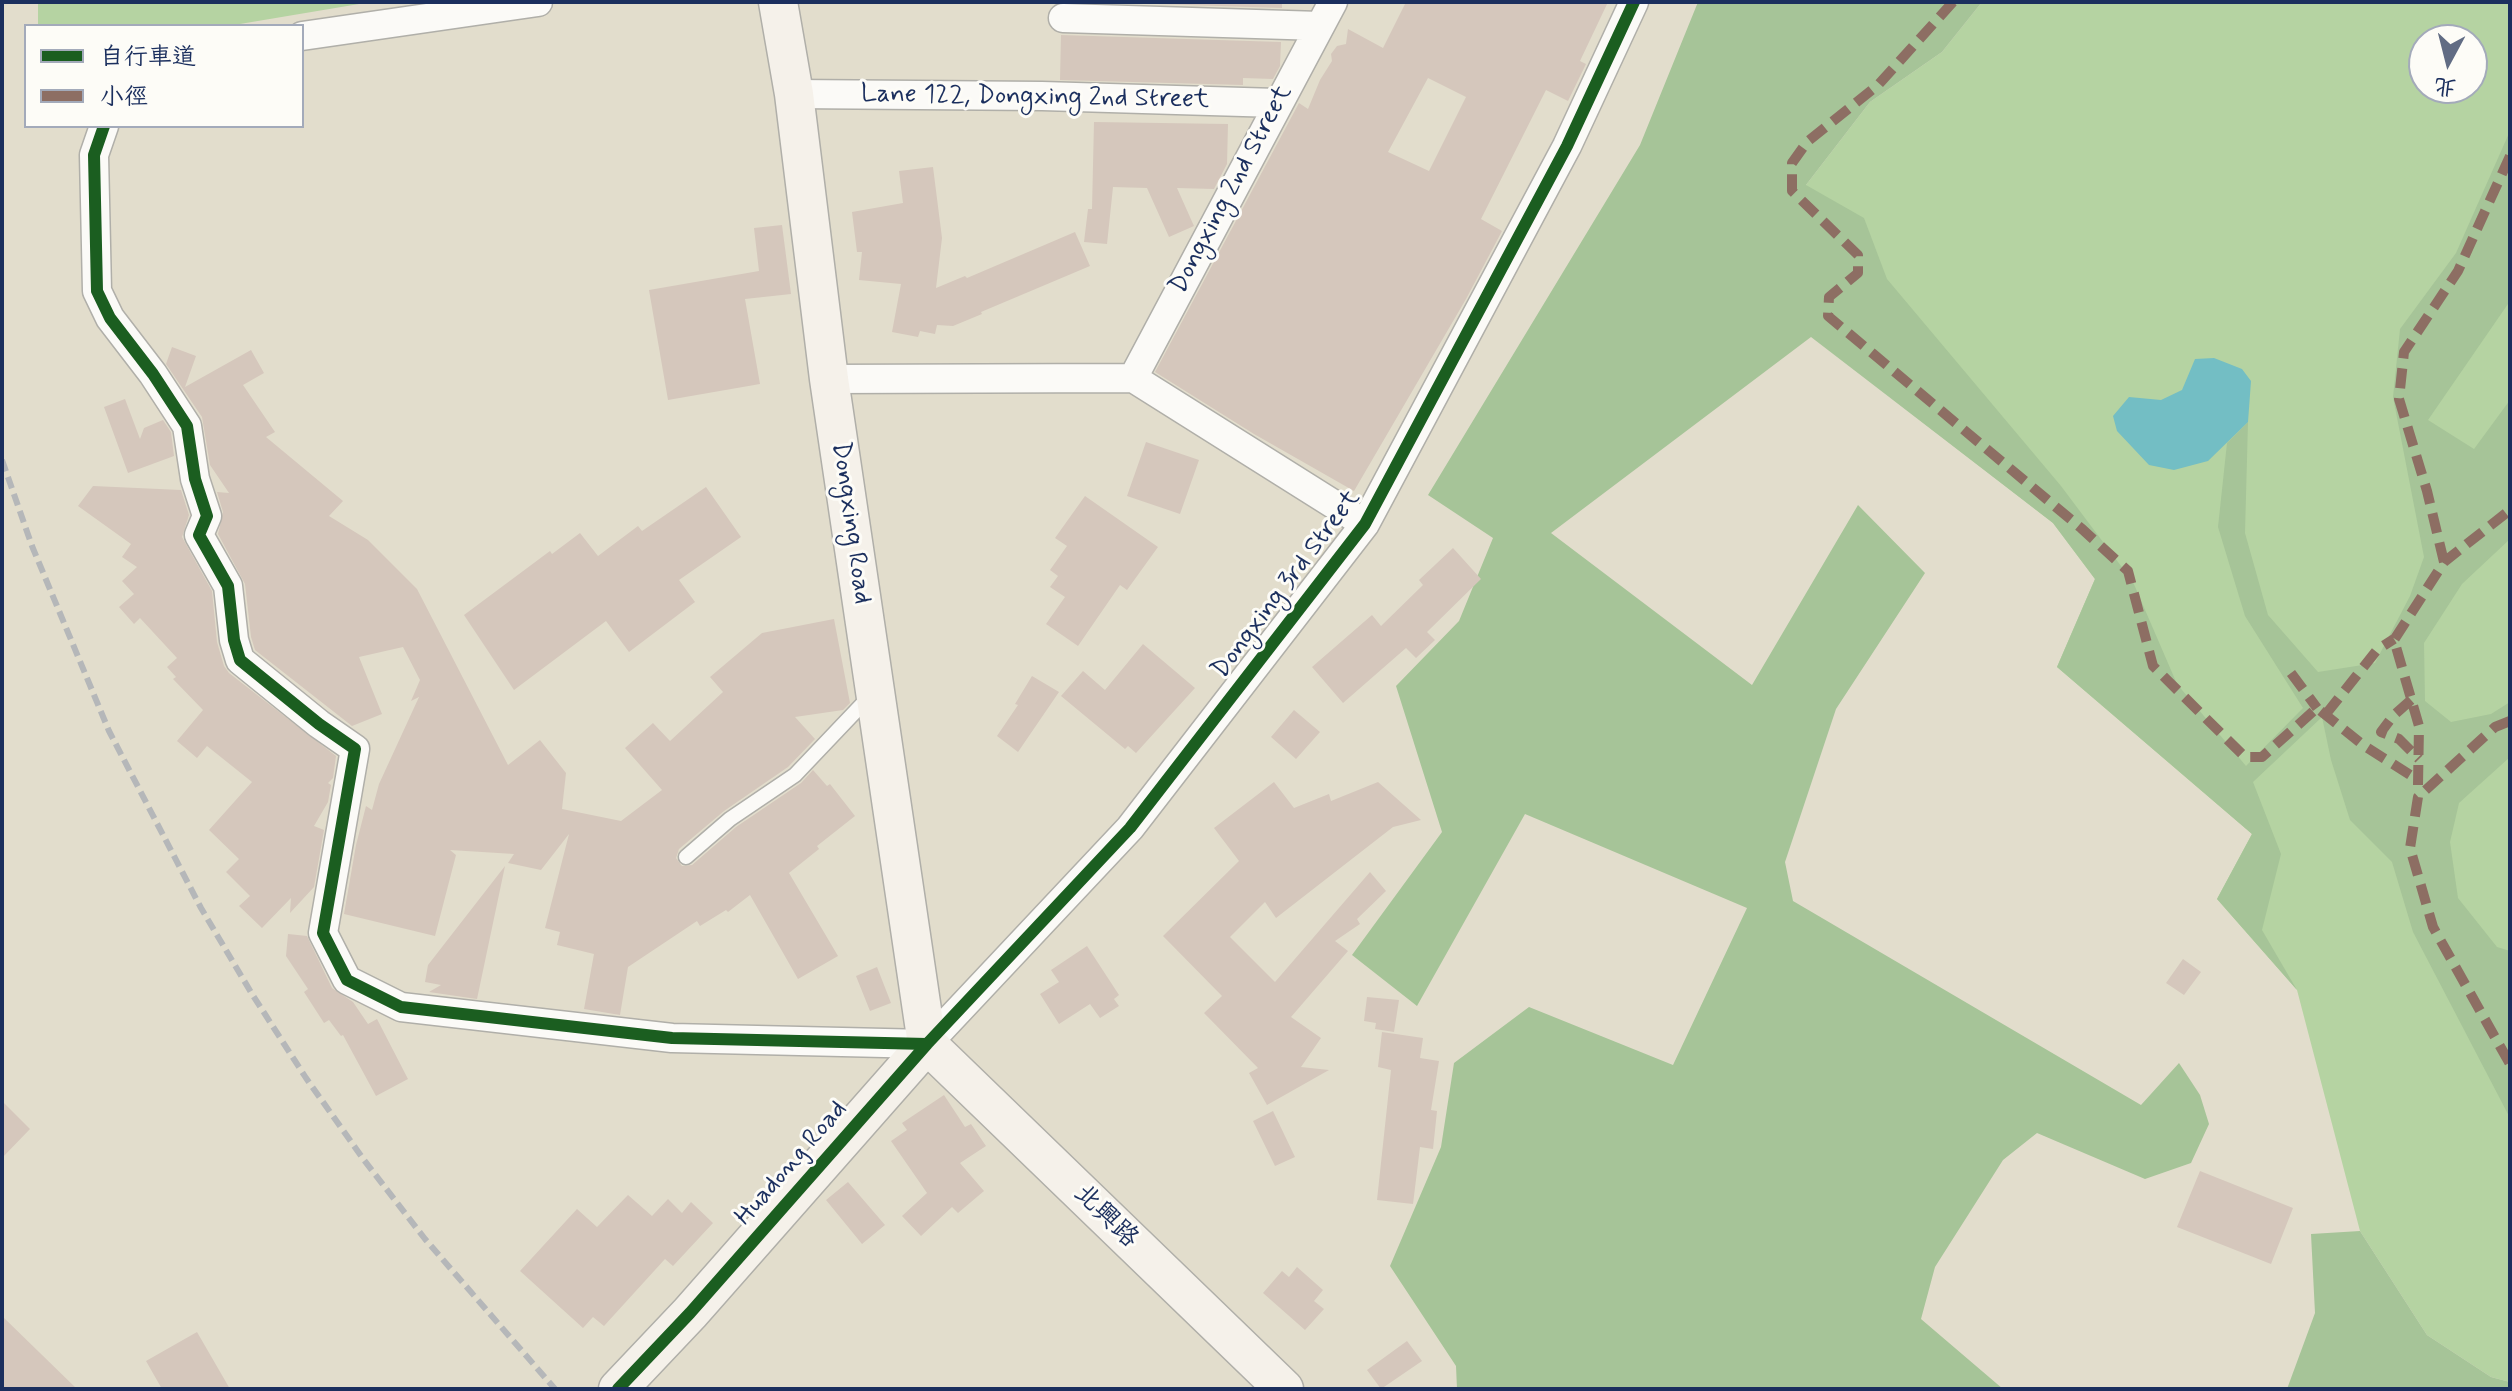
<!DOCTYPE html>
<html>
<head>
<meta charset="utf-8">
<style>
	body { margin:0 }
	#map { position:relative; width:2512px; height:1391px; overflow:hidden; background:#e2ddcc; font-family:Mynerve,"LXGW WenKai TC",sans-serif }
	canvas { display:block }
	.frame { position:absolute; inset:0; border:4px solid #1b2f5e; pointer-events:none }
	.legend { position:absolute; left:24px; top:24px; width:280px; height:104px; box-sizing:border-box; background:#fdfcf7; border:2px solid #a3aaba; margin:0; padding:10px 14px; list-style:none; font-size:24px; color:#1b2f5e }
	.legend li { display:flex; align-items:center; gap:16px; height:40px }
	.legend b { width:40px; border:2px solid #a3aaba }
	.north { position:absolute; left:2408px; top:24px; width:80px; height:80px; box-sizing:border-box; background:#fdfcf7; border:2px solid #a3aaba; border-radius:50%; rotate:187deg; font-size:22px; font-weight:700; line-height:32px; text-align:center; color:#1b2f5e }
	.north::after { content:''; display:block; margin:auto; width:28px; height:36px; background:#616c84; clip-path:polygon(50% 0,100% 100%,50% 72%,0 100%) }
</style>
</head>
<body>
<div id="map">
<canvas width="2512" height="1391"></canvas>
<div class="frame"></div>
<ul class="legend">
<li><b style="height:10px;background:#1b5e20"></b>自行車道</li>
<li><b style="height:10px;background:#8d6e63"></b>小徑</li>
</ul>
<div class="north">北</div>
</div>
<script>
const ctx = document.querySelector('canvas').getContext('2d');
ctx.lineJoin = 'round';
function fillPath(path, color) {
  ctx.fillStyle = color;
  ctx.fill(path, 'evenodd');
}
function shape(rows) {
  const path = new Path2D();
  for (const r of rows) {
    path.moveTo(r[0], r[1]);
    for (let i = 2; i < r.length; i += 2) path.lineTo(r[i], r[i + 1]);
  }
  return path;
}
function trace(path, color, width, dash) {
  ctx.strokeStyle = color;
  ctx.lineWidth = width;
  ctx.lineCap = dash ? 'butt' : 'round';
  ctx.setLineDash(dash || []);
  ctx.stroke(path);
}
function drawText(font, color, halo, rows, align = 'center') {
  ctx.font = font + ' Mynerve,"LXGW WenKai TC",sans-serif';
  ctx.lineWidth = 6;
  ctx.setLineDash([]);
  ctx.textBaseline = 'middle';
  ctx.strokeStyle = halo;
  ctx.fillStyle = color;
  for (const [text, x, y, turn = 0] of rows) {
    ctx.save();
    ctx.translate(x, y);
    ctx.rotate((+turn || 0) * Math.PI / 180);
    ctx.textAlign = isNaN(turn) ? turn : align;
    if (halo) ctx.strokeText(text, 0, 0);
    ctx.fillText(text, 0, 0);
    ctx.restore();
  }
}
fillPath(shape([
	[38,2,371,2,228,26,38,26],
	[1982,2,2510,2,2510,1382,2491,1377,2427,1335,2360,1231,2297,990,2217,899,2252,834,2057,667,2095,579,2053,523,1811,336,1806,185,1870,102,1942,52],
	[2424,40,2472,40,2472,88,2424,88]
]), '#b5d3a2');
fillPath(shape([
	[1698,2,1982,2,1942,52,1870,102,1806,185,1864,218,1887,279,2061,486,2133,582,2177,684,2246,766,2303,708,2245,616,2218,527,2227,443,2248,422,2245,533,2268,615,2318,672,2375,663,2410,596,2424,557,2393,397,2400,329,2456,253,2510,131,2510,301,2428,420,2474,449,2510,400,2510,539,2462,584,2424,643,2425,701,2451,722,2491,714,2510,702,2510,757,2459,803,2450,842,2458,898,2497,947,2510,951,2510,1118,2413,932,2392,862,2350,820,2331,760,2322,717,2253,782,2281,854,2262,930,2297,990,2217,899,2252,834,2057,667,2095,579,2053,523,1811,337,1551,533,1752,685,1858,505,1925,573,1836,709,1785,862,1793,901,2141,1105,2179,1063,2200,1095,2209,1124,2191,1163,2145,1179,2037,1133,2003,1160,1935,1267,1921,1319,2003,1389,1457,1389,1456,1366,1390,1266,1441,1147,1454,1063,1529,1007,1673,1065,1747,908,1525,814,1417,1006,1352,955,1442,832,1396,686,1459,621,1493,538,1428,495,1640,145],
	[2360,1231,2427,1335,2491,1377,2510,1382,2510,1389,2287,1389,2315,1313,2311,1234]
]), '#a6c498');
fillPath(shape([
	[2214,358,2242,369,2251,381,2248,422,2208,461,2174,470,2149,465,2117,431,2113,416,2129,397,2161,400,2182,390,2195,359]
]), '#73bec4');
fillPath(shape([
	[1095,2,1282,2,1282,8],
	[1406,2,1608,2,1580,61,1586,64,1568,101,1546,90,1481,219,1502,231,1466,299,1354,491,1254,434,1155,372,1299,103,1308,109,1320,80,1332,61,1331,54,1337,46,1346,44,1348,29,1383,48],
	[1428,78,1466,97,1429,171,1388,152],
	[1061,35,1281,42,1280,66,1273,79,1243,78,1243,85,1060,80],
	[1094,122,1228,124,1227,164,1214,189,1177,188,1194,226,1169,237,1147,188,1113,187,1107,244,1084,242,1088,209,1092,209],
	[933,167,942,238,936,288,965,276,967,278,1075,232,1090,266,981,312,982,314,953,326,937,325,935,334,920,331,918,337,892,332,901,284,859,280,862,252,857,252,852,212,903,203,899,171],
	[782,225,791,294,745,299,760,384,668,400,649,290,759,271,754,228],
	[172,347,196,356,185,387,251,350,264,373,243,385,275,432,266,437,343,501,329,516,368,540,417,589,508,765,540,740,566,773,562,809,621,821,662,790,625,748,653,723,670,741,723,692,710,677,762,633,834,619,850,703,843,710,795,717,815,739,788,767,724,811,679,849,676,858,682,866,692,865,736,827,801,783,813,770,827,786,830,784,855,816,817,846,819,849,789,873,838,956,798,979,750,895,728,912,726,910,700,926,697,921,628,967,620,1015,584,1009,594,954,557,945,560,932,545,928,569,834,541,870,508,863,514,854,450,850,456,855,435,936,344,914,356,845,366,806,372,810,379,784,419,697,411,701,420,680,403,647,359,657,382,714,352,726,255,650,251,637,245,584,218,534,223,512,217,492,229,493,210,465,202,417,166,364],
	[125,399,140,439,144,428,163,420,171,432,174,456,128,473,104,407],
	[1146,442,1199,460,1180,514,1127,496],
	[93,486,181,490,189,515,182,537,212,591,217,642,224,666,229,673,336,756,333,778,328,783,331,785,328,802,314,826,324,830,314,887,290,913,291,898,262,928,239,906,250,896,226,872,239,859,209,830,252,782,207,746,197,758,177,741,203,710,173,679,176,677,167,667,177,658,140,618,134,624,119,607,134,594,122,581,137,567,122,557,131,544,78,506],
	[706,487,741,537,679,580,695,602,629,652,606,621,514,690,464,615,550,551,552,554,580,533,598,556,638,526,642,531],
	[1085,496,1158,547,1127,590,1120,585,1078,646,1046,624,1065,597,1050,587,1058,576,1050,570,1067,546,1055,538],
	[1453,548,1481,579,1427,632,1435,640,1416,658,1406,648,1343,703,1312,667,1372,615,1381,626,1423,585,1419,580],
	[1143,644,1195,688,1136,753,1128,746,1125,749,1061,696,1083,671,1105,690],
	[1032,676,1059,692,1018,752,997,736,1018,705,1015,704],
	[1294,710,1320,732,1296,759,1271,737],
	[1274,782,1294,808,1329,794,1331,801,1378,782,1421,820,1393,827,1276,918,1265,902,1230,937,1275,982,1370,872,1386,891,1357,919,1360,924,1335,941,1348,951,1291,1017,1321,1038,1301,1067,1329,1070,1267,1105,1249,1073,1258,1068,1204,1013,1222,996,1163,936,1239,861,1214,828],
	[505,866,477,999,429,992,441,985,425,982,428,965],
	[288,934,307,936,332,988,353,1002,368,1024,377,1019,408,1079,376,1096,343,1035,341,1036,329,1020,324,1023,304,992,308,989,286,956],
	[1087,946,1119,995,1114,999,1119,1006,1100,1018,1090,1004,1059,1024,1040,994,1059,982,1051,970],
	[2183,959,2201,972,2184,995,2166,983],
	[877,967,891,1003,870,1011,856,976],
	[1367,997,1399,1000,1394,1032,1375,1029,1376,1023,1364,1021],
	[1382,1032,1423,1038,1420,1058,1439,1061,1431,1110,1437,1111,1433,1149,1420,1147,1413,1204,1377,1200,1391,1070,1378,1067],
	[944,1095,965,1127,971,1124,986,1146,960,1163,984,1191,958,1213,952,1207,921,1236,902,1216,927,1193,891,1141,907,1130,902,1123],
	[2,1101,30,1129,2,1158],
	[1273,1111,1295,1157,1275,1166,1253,1121],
	[2200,1171,2293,1208,2271,1264,2177,1227],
	[848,1182,885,1225,862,1244,826,1200],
	[628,1195,652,1216,668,1199,682,1213,691,1202,713,1223,673,1266,665,1259,604,1326,593,1317,583,1328,520,1271,577,1209,597,1227],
	[1297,1267,1323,1290,1314,1301,1324,1309,1305,1330,1263,1293,1282,1271,1289,1277],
	[2,1316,77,1389,2,1389],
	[197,1332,230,1389,162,1389,146,1361],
	[1407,1341,1422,1361,1381,1389,1367,1370]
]), '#d5c7bc');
const lane = shape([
	[686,857,730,819,795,775,872,694]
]);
const street = shape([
	[1063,18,1320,26],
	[302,36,538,2],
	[794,94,1042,96,1277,103],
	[104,126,94,155,97,291,110,318,153,374,187,426,195,479,207,516,199,535,228,586,234,640,240,660,319,724,355,749,323,933,347,980,401,1007,672,1038,927,1044,1130,828,1365,524,1567,146,1634,2],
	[1133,378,1333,2],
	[829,379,1133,378,1365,524]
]);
const secondary = shape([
	[778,2,794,94,829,379,927,1044],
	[927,1044,1284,1389],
	[618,1389,690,1313,927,1044]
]);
trace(lane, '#b0afa9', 17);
trace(street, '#b0afa9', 31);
trace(secondary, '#b0afa9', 41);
trace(lane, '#fbfaf7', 14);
trace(street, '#fbfaf7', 28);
trace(secondary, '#f5f1ea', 38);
trace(shape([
	[2,460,32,546,109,731,201,908,252,994,306,1078,364,1160,425,1239,555,1389]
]), '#b5b7b9', 6, [12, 6]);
trace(shape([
	[1953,2,1878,85,1807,142,1792,163,1792,191,1858,255,1858,273,1829,297,1828,316,2081,528,2128,571,2153,666,2245,757,2262,757,2317,708,2363,745,2418,780],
	[2444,562,2427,491,2399,399,2404,352,2458,271,2510,156],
	[2291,673,2317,708],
	[2411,700,2393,716,2381,732,2399,739,2419,759],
	[2326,714,2377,650,2394,639],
	[2510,721,2495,727,2418,797,2410,848,2433,927,2510,1064],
	[2418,785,2419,726,2394,640,2444,562,2510,510]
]), '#8d6e63', 10, [20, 10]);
trace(shape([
	[104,126,94,155,97,291,110,318,153,374,187,426,195,479,207,516,199,535,228,586,234,640,240,660,319,724,355,749,323,933,347,980,401,1007,672,1038,927,1044],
	[618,1389,690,1313,927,1044,1130,828,1365,524,1567,146,1634,2]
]), '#1b5e20', 12);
drawText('26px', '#1b2f5e', '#fdfcf7', [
	["Lane 122, Dongxing 2nd Street",1035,98,1],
	["Dongxing 2nd Street",1232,190,-62],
	["Dongxing Road",850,523,82],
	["Dongxing 3rd Street",1287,585,-53],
	["Huadong Road",792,1164,-49],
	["北興路",1105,1217,44]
]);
</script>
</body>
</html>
